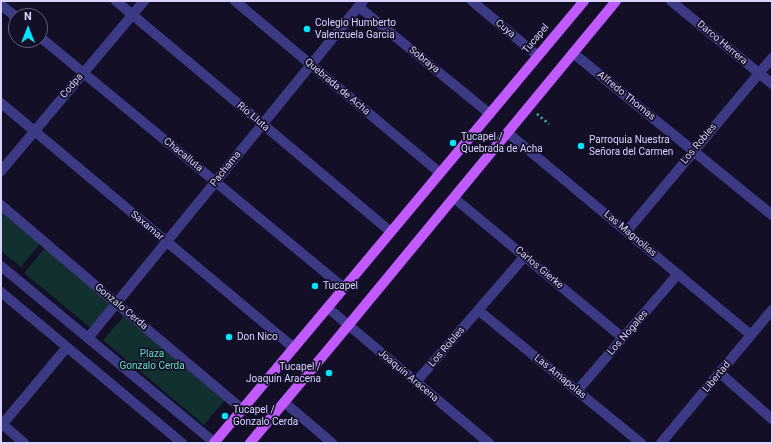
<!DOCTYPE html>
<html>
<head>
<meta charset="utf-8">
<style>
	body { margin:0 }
	#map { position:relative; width:773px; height:444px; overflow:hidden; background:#130f26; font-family:Roboto,sans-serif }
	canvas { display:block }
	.frame { position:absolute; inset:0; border:2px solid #d9d4ff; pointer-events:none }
	.north { position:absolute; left:8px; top:8px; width:40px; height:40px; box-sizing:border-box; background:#130f26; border:1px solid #625e7d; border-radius:50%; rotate:0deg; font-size:11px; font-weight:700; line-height:16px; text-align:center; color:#d9d4ff }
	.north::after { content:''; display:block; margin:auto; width:14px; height:18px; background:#00e5ff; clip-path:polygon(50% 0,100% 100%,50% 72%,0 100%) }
</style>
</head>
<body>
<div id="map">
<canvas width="773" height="444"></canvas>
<div class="frame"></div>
<div class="north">N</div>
</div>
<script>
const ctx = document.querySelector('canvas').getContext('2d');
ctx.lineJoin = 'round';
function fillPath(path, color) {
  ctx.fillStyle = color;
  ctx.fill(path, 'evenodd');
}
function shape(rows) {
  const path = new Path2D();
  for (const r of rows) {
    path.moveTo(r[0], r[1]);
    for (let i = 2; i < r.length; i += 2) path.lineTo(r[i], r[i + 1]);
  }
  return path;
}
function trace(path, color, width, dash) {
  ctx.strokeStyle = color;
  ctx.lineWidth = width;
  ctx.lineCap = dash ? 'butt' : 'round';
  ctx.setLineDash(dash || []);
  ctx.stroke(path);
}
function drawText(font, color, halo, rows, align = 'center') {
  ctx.font = font + ' Roboto,sans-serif';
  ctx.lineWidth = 3.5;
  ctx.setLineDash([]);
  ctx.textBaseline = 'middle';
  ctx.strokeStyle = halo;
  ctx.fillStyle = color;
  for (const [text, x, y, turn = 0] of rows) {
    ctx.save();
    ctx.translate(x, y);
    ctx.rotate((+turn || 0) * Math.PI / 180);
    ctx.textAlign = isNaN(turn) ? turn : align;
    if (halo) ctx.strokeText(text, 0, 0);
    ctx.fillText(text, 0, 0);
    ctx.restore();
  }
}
fillPath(shape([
	[1,209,41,242,21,267,1,251],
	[45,248,112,304,92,329,24,273],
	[124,316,225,400,204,425,103,340]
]), '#12302f');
trace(shape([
	[537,114,549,124]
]), '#2fb8b0', 2.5, [2, 3]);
trace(shape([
	[116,1,391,232],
	[235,1,440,173],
	[472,1,538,56],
	[671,1,772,84],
	[1,5,16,17],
	[359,7,490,114],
	[40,37,344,288],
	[573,53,772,215],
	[1,103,294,348],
	[508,133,751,335],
	[1,171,144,1],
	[454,198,623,338],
	[1,205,116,303,242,409],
	[627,231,772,58],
	[1,266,215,443],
	[1,292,182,443],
	[328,308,489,443],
	[478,310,641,443],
	[88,338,363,1],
	[720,373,772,419],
	[416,382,525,256],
	[577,391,678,274],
	[284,402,332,443],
	[1,423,24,443],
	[1,426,67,347],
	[661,443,772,310]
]), '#3d3a85', 10);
trace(shape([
	[214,443,344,288,584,1],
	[250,443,337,339,616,1]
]), '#c25bff', 10);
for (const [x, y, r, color] of [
	[307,29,4,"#00e5ff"],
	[453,143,4,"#00e5ff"],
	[581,146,4,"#00e5ff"],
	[315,286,4,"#00e5ff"],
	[229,337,4,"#00e5ff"],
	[329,373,4,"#00e5ff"],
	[225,416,4,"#00e5ff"]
]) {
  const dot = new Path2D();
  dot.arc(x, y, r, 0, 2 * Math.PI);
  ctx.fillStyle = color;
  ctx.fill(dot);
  trace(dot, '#130f26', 1.5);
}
drawText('10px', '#d9d4ff', '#130f26', [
	["Colegio Humberto",315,23],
	["Valenzuela Garcia",315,35],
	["Tucapel /",461,137],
	["Quebrada de Acha",461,149],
	["Parroquia Nuestra",589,140],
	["Señora del Carmen",589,152],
	["Tucapel",323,286],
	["Don Nico",237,337],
	["Tucapel /",321,367,"right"],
	["Joaquín Aracena",321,379,"right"],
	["Tucapel /",233,410],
	["Gonzalo Cerda",233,422]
], 'left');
drawText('10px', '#d9d4ff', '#130f26', [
	["Cuya",505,29,40],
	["Tucapel",536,39,-50],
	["Darco Herrera",722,43,40],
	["Sobraya",424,60,39],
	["Codpa",72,86,-50],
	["Quebrada de Acha",337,87,40],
	["Alfredo Thomas",626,96,39],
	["Río Lluta",253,117,40],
	["Los Robles",699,144,-50],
	["Chacalluta",183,155,39],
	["Pachama",226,169,-51],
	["Saxamar",147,226,40],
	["Las Magnolias",630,234,40],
	["Carlos Gierke",539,268,40],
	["Gonzalo Cerda",121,307,40],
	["Los Nogales",628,333,-49],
	["Los Robles",447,347,-49],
	["Joaquín Aracena",408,376,40],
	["Las Amapolas",560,377,39],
	["Libertad",717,377,-50]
]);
drawText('10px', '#5fe0c0', '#130f26', [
	["Plaza",152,354],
	["Gonzalo Cerda",152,366]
]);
</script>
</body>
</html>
